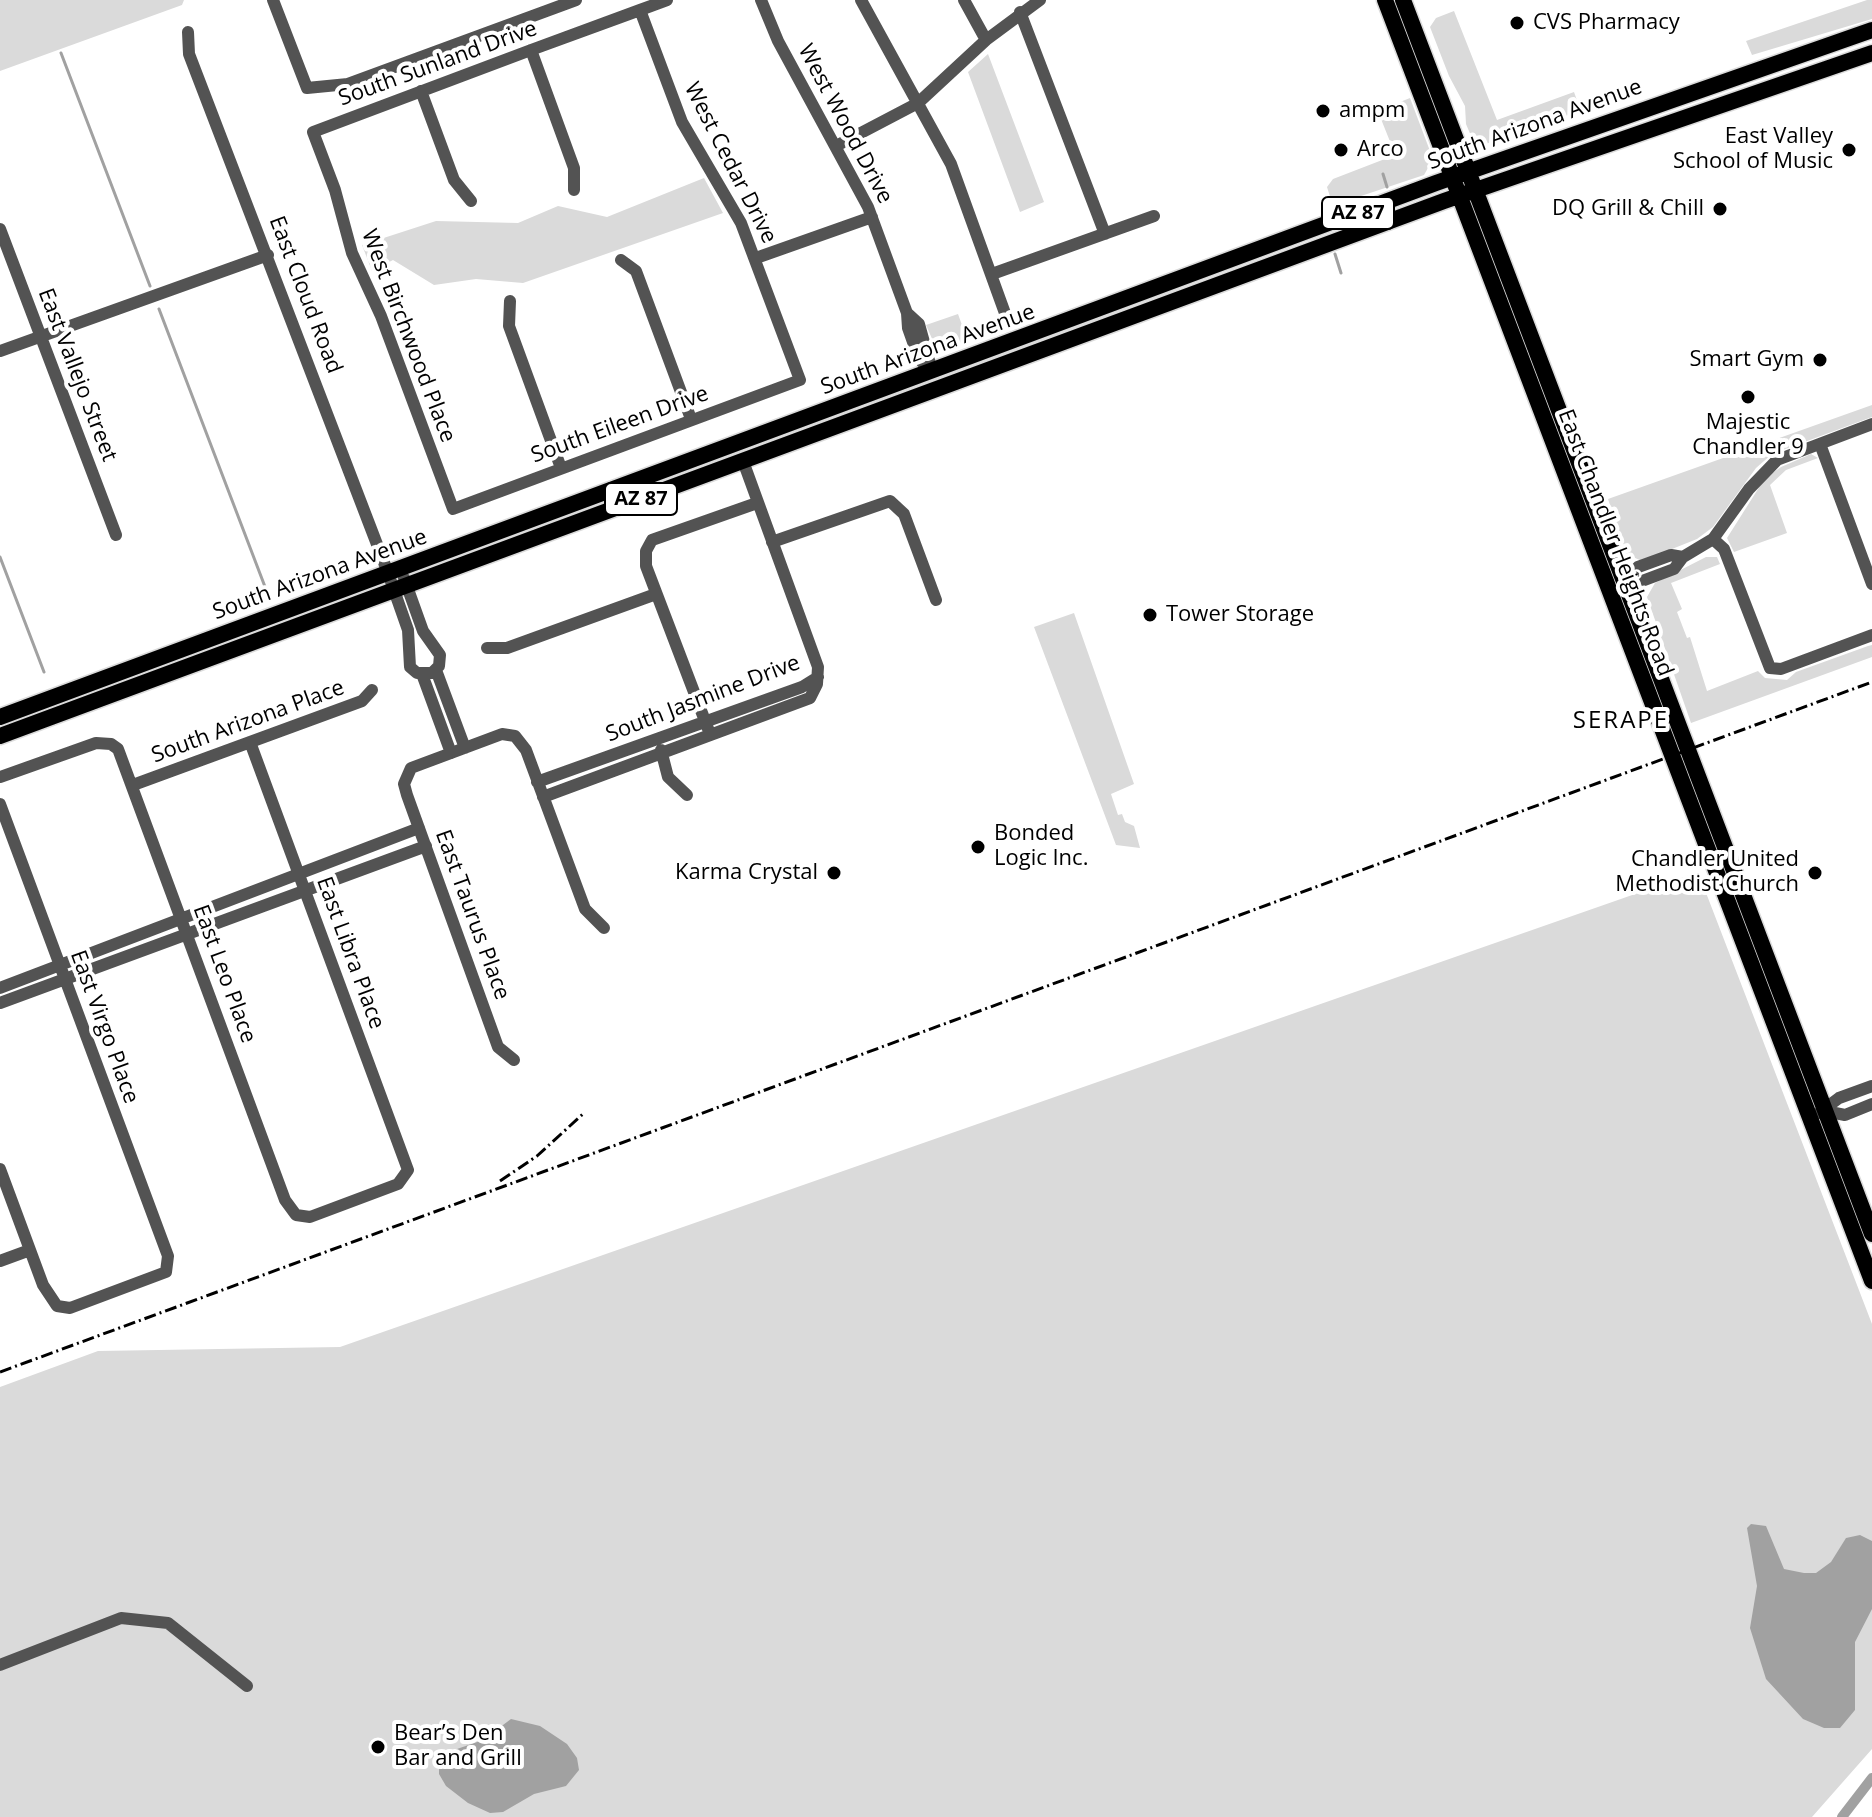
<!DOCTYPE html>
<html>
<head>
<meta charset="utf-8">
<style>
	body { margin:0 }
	canvas { display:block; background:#fff }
</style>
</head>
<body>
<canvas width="1872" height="1817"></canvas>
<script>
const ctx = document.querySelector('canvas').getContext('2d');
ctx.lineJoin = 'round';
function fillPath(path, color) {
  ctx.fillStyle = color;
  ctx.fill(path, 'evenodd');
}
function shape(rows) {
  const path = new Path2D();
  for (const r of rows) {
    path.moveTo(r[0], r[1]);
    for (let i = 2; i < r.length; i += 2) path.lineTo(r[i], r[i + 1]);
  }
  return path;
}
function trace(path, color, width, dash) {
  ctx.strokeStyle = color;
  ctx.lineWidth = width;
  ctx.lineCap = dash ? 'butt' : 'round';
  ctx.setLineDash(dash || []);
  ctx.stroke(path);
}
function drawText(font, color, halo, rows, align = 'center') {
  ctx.font = font + ' "Open Sans",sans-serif';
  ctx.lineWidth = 8;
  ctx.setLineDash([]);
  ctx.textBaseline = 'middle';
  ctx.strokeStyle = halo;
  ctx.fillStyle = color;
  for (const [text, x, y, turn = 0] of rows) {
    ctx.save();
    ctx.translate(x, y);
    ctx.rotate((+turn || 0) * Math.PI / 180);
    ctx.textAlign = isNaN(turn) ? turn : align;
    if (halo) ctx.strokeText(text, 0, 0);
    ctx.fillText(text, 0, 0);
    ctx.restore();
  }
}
fillPath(shape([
	[0,0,184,0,182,5,0,71],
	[1867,0,1872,0,1872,19,1752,55,1746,41],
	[1454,11,1497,120,1574,92,1579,106,1577,112,1483,145,1474,143,1466,124,1465,106,1449,76,1430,27,1436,18],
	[988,54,1044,202,1020,212,968,72],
	[1410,98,1433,159,1424,175,1343,202,1332,203,1327,187,1333,179,1390,157,1393,149,1381,119,1390,106],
	[704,178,723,213,523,283,476,279,434,285,393,260,372,271,362,245,436,221,518,223,558,206,607,217],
	[958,314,967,339,944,352,937,350,926,325],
	[1872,405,1872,417,1772,454,1756,468,1713,527,1697,539,1642,561,1626,554,1608,499],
	[1811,454,1818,458,1786,470,1770,485,1787,533,1734,552,1727,538,1765,478,1781,467],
	[1706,557,1717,557,1720,564,1671,583,1682,609,1677,612,1687,638,1690,637,1707,691,1758,671,1765,678,1787,680,1796,672,1868,646,1872,645,1872,657,1691,723,1647,597,1655,583],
	[1074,613,1134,784,1111,794,1118,815,1122,814,1125,822,1134,826,1140,848,1116,845,1034,627],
	[1698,872,1872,1324,1872,1749,1812,1817,0,1817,0,1387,98,1351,340,1347]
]), '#dadada');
fillPath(shape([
	[1751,1524,1766,1526,1784,1569,1804,1573,1816,1573,1831,1562,1846,1538,1860,1535,1872,1541,1872,1609,1855,1642,1855,1710,1840,1728,1824,1728,1803,1719,1766,1679,1750,1628,1757,1586,1747,1528],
	[511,1719,540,1726,567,1744,577,1758,579,1770,566,1786,534,1794,503,1812,490,1813,468,1803,446,1786,439,1774,439,1761,457,1749,483,1740]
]), '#a1a1a1');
trace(shape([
	[61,53,150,286],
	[1505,134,1507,138],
	[1383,174,1387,187],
	[1335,254,1341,273],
	[159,309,267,592],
	[0,557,44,672]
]), '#a1a1a1', 3);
trace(shape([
	[1842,1817,1872,1778]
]), '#a1a1a1', 10);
const major = shape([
	[1385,0,1872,1281],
	[1403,0,1872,1234],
	[0,717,1436,183,1872,30],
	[0,736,1444,201,1872,53]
]);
trace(major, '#dbdbdb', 19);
trace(shape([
	[273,0,307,88,348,84,576,0],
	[761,0,778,41,868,207,907,313,908,328,919,359,932,372],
	[861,0,951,164,1006,316],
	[964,0,986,40],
	[640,10,682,122,741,223,800,380,453,509,381,316,352,253,335,190,313,132,531,50,640,10,667,0],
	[1020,12,1105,234],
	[188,32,189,54,388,573,408,630,410,667,417,673,432,673,439,666,440,655,423,631,404,578],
	[531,50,574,168,574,190],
	[421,91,454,180,471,201],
	[836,146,918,103,986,40,1040,0],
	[0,229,116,535],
	[756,258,872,217],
	[621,260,636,271,691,419],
	[992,274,1154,216],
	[510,301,509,326,561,468],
	[907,313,919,324,932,371],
	[0,351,268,255],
	[1820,444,1872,584],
	[1713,539,1724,549,1770,668,1781,669,1872,635],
	[772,542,890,501,904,514,936,600],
	[1625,580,1642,581,1674,569,1683,557,1713,539,1749,489,1777,460,1872,424],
	[1625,580,1638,567,1671,555,1683,557],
	[487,648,507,648,656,594],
	[436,670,465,748],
	[422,674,451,753],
	[710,734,646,566,646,551,652,540,757,503],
	[661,750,668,777,687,795],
	[0,777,96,743,111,744,118,749,285,1200,296,1215,310,1217,398,1184,408,1170,250,742],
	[537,782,802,687,818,677],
	[133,785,362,701,372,690],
	[543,797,810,698,817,684,818,667,743,461],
	[0,804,168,1256,166,1272,70,1308,57,1306,43,1285,0,1169],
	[0,988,419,828],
	[0,1003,426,846],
	[514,1060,498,1047,407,795,404,784,411,768,502,734,515,736,526,750,585,909,604,928],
	[1825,1111,1845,1115,1872,1104],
	[1819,1113,1839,1098,1872,1086],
	[0,1261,30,1250],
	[0,1665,121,1618,168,1623,247,1686]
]), '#535353', 12);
trace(major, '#000', 16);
trace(shape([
	[500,1181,537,1156,584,1113],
	[0,1372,1872,682]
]), '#000', 3, [12, 4, 2, 4]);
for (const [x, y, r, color] of [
	[1517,23,8,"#000"],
	[1323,111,8,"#000"],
	[1341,150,8,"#000"],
	[1849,150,8,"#000"],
	[1720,209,8,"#000"],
	[1820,360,8,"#000"],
	[1748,397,8,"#000"],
	[1150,615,8,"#000"],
	[978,847,8,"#000"],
	[834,873,8,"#000"],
	[1815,873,8,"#000"],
	[378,1747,8,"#000"]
]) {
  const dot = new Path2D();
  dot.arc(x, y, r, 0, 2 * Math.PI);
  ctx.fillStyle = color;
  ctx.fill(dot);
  trace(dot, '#fff', 3);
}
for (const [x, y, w] of [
	[1358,213,72],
	[641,499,72]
]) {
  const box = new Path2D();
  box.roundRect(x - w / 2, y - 16, w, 32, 6);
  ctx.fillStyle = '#fff';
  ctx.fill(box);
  trace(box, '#000', 2);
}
drawText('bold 20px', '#000', null, [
	["AZ 87",1358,213],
	["AZ 87",641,499]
]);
drawText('22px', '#000', '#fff', [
	["CVS Pharmacy",1533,23],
	["ampm",1339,111],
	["East Valley",1833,137,"right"],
	["School of Music",1833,162,"right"],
	["Arco",1357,150],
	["DQ Grill & Chill",1704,209,"right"],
	["Smart Gym",1804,360,"right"],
	["Majestic",1748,423,"center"],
	["Chandler 9",1748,448,"center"],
	["Tower Storage",1166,615],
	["Bonded",994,834],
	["Logic Inc.",994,859],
	["Chandler United",1799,860,"right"],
	["Methodist Church",1799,885,"right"],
	["Karma Crystal",818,873,"right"],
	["Bear’s Den",394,1734],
	["Bar and Grill",394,1759]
], 'left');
drawText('22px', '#000', '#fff', [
	["South Sunland Drive",438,64,-20],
	["West Wood Drive",845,124,62],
	["South Arizona Avenue",1535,125,-20],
	["West Cedar Drive",730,163,63],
	["East Cloud Road",305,295,69],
	["West Birchwood Place",408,336,69],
	["South Arizona Avenue",928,350,-20],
	["East Vallejo Street",77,375,69],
	["South Eileen Drive",620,425,-20],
	["East Chandler Heights Road",1615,543,69],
	["South Arizona Avenue",320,575,-20],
	["South Jasmine Drive",703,699,-21],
	["South Arizona Place",248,722,-20],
	["East Taurus Place",472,915,70],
	["East Libra Place",350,953,70],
	["East Leo Place",224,974,70],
	["East Virgo Place",104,1027,70]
]);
ctx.letterSpacing = '2px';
drawText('24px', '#000', '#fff', [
	["SERAPE",1621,721]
]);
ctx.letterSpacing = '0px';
</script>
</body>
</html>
